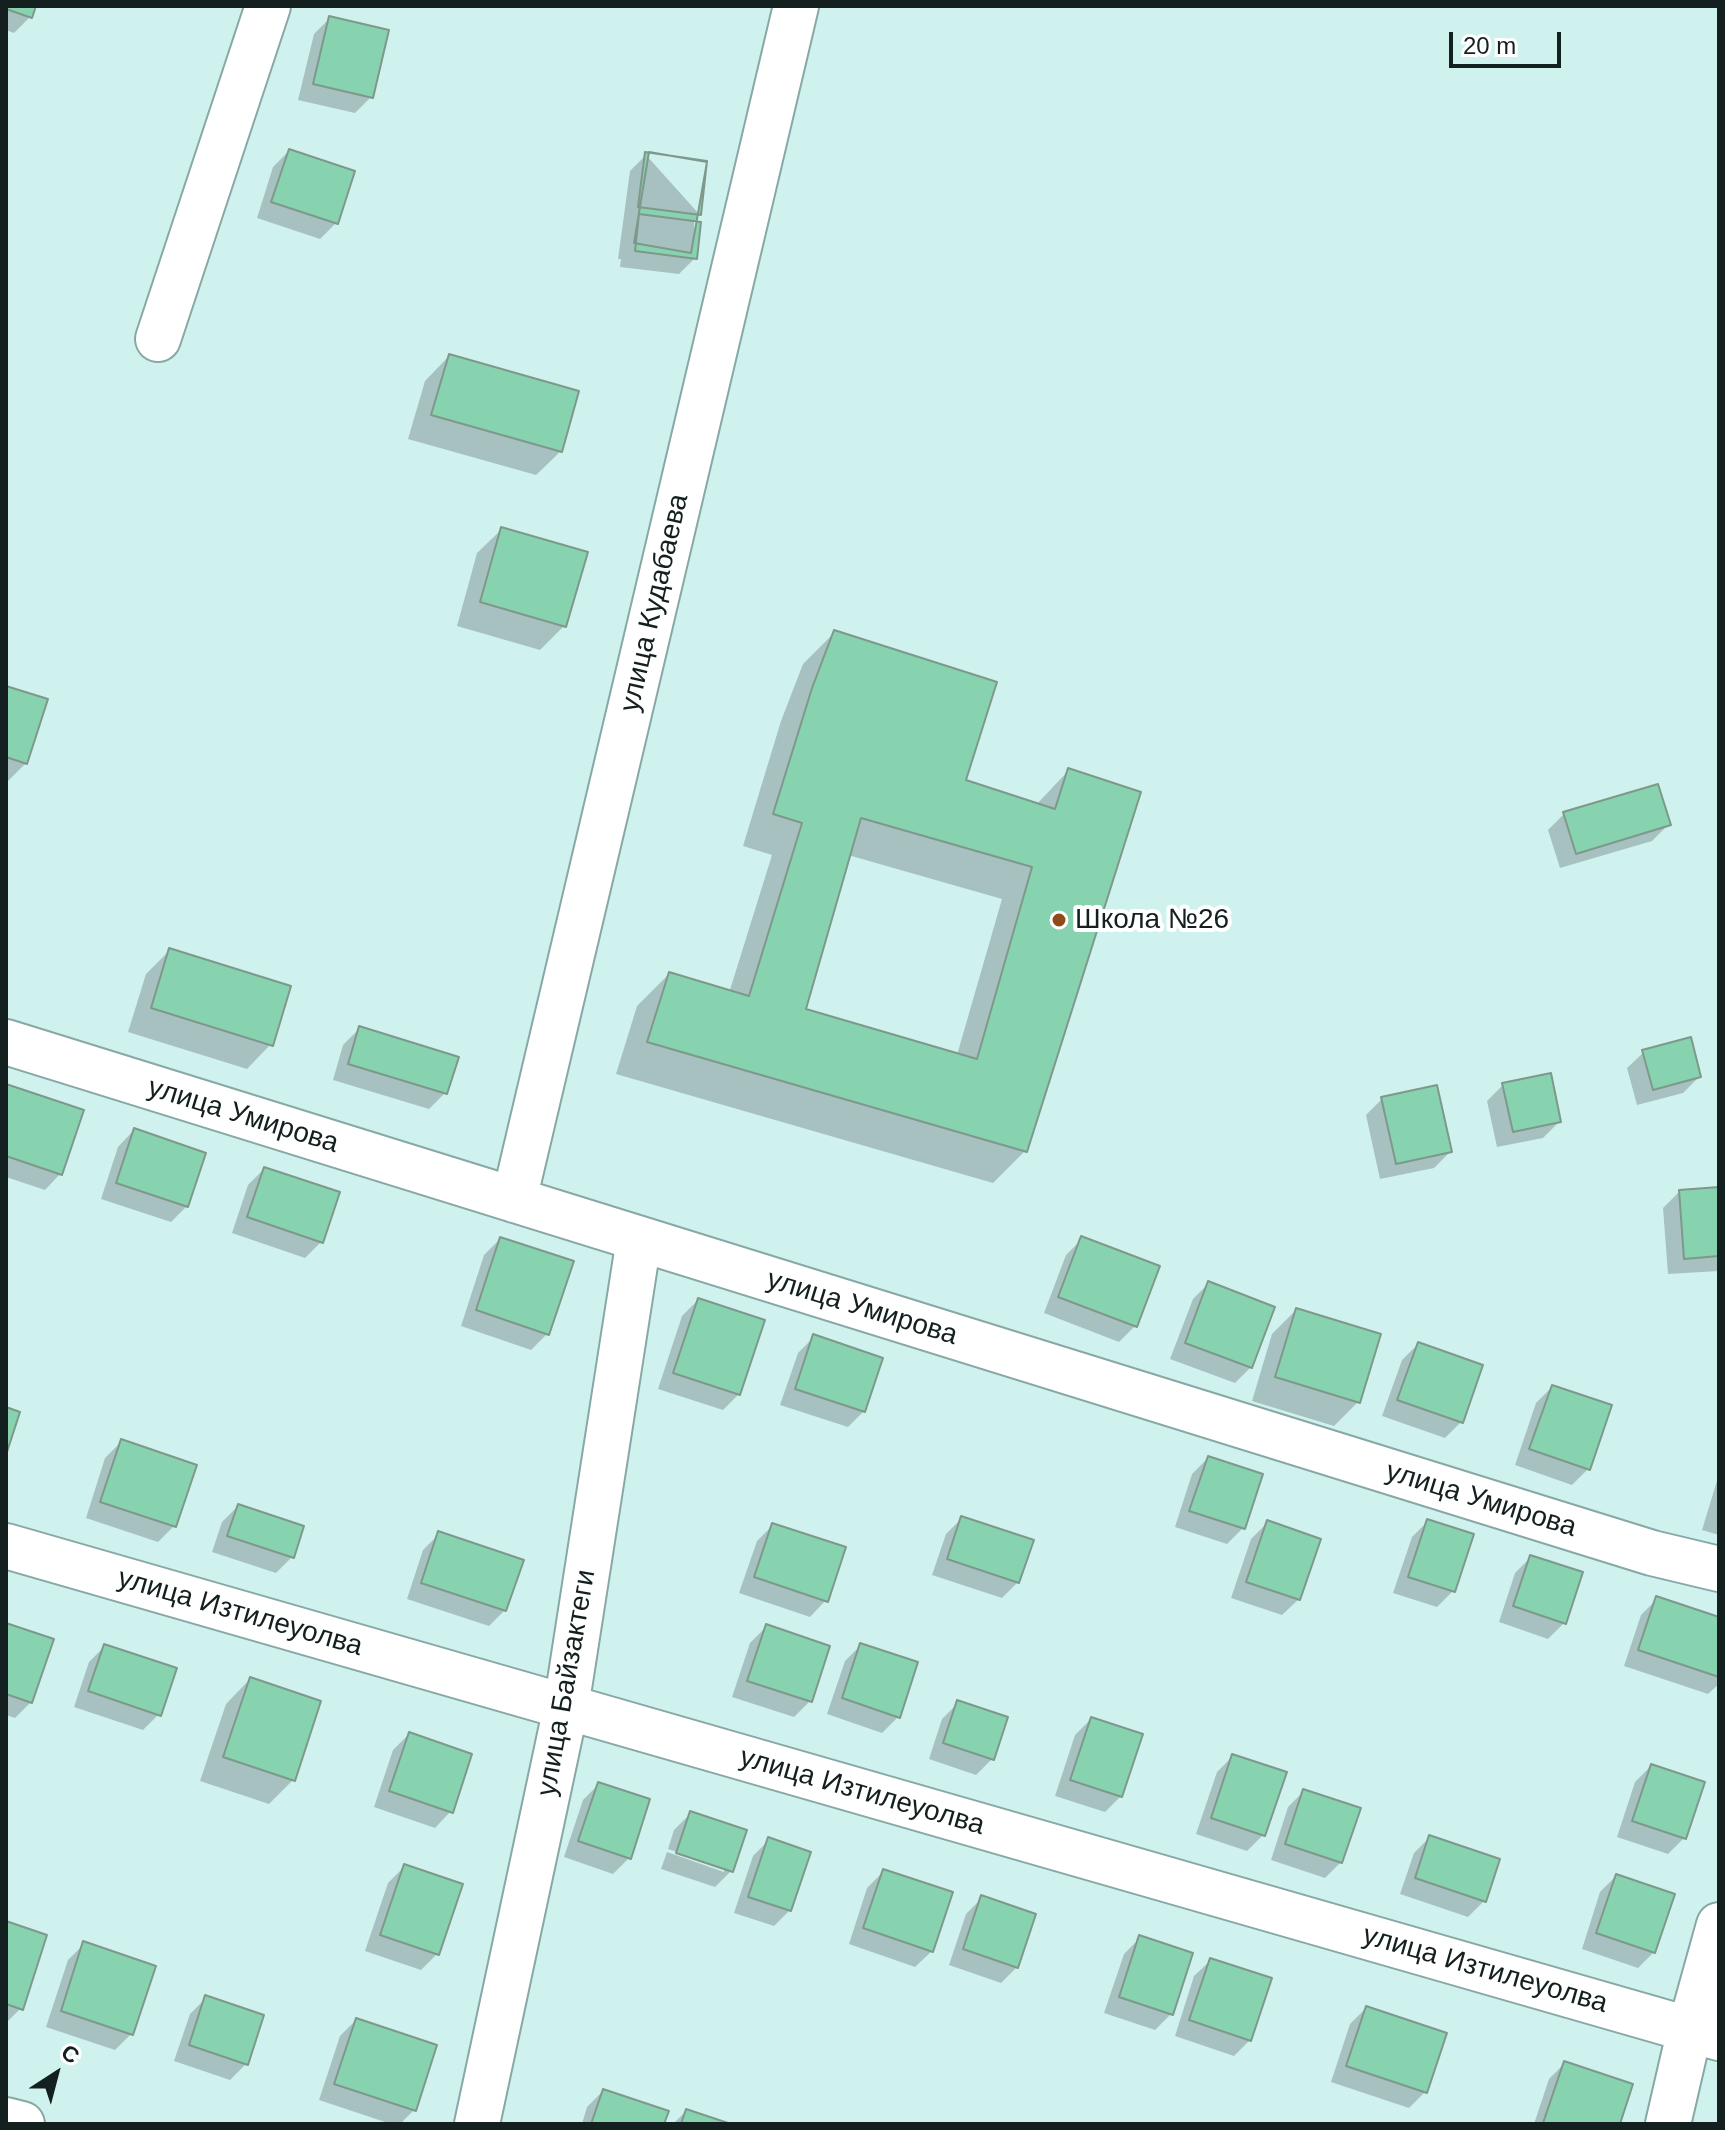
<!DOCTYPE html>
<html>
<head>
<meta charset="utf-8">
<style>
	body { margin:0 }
	#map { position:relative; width:1725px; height:2130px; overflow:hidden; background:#d0f2ef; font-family:Helvetica,sans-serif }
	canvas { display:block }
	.frame { position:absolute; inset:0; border:8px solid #14201f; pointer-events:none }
	.north { position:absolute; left:16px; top:2034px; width:80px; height:80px; -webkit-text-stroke:6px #fff; paint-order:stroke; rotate:36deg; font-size:22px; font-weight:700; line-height:32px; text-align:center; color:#14201f }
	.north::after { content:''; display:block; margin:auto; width:28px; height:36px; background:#14201f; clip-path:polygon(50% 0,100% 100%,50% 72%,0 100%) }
	.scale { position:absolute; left:1449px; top:32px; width:112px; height:36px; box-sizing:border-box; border:4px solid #14201f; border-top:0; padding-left:10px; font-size:24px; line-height:28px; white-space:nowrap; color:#14201f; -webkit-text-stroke:6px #fff; paint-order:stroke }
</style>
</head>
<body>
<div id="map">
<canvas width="1725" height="2130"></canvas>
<div class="frame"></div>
<div class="north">С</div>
<div class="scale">20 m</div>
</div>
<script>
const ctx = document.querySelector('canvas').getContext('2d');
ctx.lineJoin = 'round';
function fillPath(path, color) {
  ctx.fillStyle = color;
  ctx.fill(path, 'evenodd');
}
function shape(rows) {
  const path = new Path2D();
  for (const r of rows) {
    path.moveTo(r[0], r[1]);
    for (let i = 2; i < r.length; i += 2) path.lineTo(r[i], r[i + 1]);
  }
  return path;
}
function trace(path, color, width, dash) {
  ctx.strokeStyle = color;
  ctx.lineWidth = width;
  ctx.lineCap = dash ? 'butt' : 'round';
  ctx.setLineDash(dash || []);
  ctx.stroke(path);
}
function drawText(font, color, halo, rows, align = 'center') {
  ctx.font = font + ' Helvetica,sans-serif';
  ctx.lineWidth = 8;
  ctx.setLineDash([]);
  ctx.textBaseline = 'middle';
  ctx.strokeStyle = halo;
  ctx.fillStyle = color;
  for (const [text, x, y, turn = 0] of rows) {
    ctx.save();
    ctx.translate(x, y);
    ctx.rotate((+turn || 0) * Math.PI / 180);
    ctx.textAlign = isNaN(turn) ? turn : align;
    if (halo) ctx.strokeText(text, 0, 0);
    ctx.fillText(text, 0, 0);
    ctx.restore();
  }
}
fillPath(shape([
	[6,6,34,6,30,17,14,33,6,30],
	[330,18,371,97,355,113,298,100,314,34],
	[289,151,336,223,320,239,257,218,273,167],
	[646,155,699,214,695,217,694,224,695,258,679,274,620,267,621,259,618,259,630,171],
	[449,356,561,451,536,475,408,439,425,381],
	[502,529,564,626,540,650,457,626,477,553],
	[835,632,963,782,1036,805,1068,771,1025,1151,993,1183,616,1074,637,1006,669,974,729,993,772,855,743,846,781,721,803,664],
	[848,855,1002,899,957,1055,804,1010],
	[6,688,26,763,6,783],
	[1564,814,1668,825,1652,841,1560,868,1548,830],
	[170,950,271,1044,247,1069,128,1032,146,974],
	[359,1029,445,1093,429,1109,333,1080,343,1045],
	[1644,1052,1699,1077,1683,1093,1637,1105,1627,1068],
	[1503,1085,1559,1122,1543,1138,1497,1147,1487,1101],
	[6,1086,61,1173,45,1190,6,1177],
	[1382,1099,1450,1152,1434,1168,1380,1179,1366,1115],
	[134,1130,187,1206,171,1222,101,1199,118,1147],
	[264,1169,321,1242,305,1258,232,1233,248,1185],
	[1719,1189,1719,1271,1668,1274,1663,1208,1679,1192],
	[500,1239,547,1334,531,1350,461,1326,484,1255],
	[1082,1239,1135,1326,1119,1342,1044,1313,1066,1255],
	[1209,1283,1251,1367,1235,1383,1170,1359,1193,1299],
	[698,1300,739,1394,723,1410,658,1389,682,1316],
	[1296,1310,1358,1402,1334,1426,1252,1401,1272,1334],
	[814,1337,864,1411,848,1427,780,1405,798,1353],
	[1418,1344,1481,1367,1461,1422,1445,1438,1382,1416,1402,1360],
	[1552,1387,1588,1469,1572,1485,1515,1465,1536,1403],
	[121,1442,174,1526,158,1542,86,1518,105,1458],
	[1208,1458,1243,1528,1227,1544,1175,1527,1192,1474],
	[1719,1474,1719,1535,1702,1530],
	[238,1506,292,1557,276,1573,212,1552,222,1522],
	[962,1518,1018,1582,1002,1598,932,1575,946,1534],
	[1428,1521,1453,1591,1437,1607,1393,1593,1412,1537],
	[1267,1523,1299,1599,1282,1615,1231,1598,1251,1539],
	[773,1525,826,1600,810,1617,739,1593,757,1541],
	[439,1534,505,1610,489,1626,407,1599,423,1550],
	[1531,1557,1564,1623,1548,1639,1499,1622,1515,1573],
	[1657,1599,1719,1619,1719,1684,1708,1694,1624,1666,1641,1615],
	[6,1625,31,1702,15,1718,6,1715],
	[766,1627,810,1701,794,1717,732,1697,750,1643],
	[861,1645,898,1717,882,1733,827,1714,845,1661],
	[105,1646,159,1714,143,1730,74,1707,89,1662],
	[250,1679,293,1780,269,1804,200,1781,226,1704],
	[958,1703,992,1759,976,1775,929,1759,942,1719],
	[1091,1719,1121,1796,1105,1812,1055,1796,1075,1735],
	[409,1734,451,1811,435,1828,374,1807,393,1750],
	[1233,1756,1263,1835,1247,1851,1196,1834,1217,1772],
	[1651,1766,1684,1838,1668,1854,1617,1837,1635,1782],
	[599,1784,629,1858,613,1874,564,1857,583,1800],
	[1304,1791,1341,1862,1325,1878,1271,1860,1288,1807],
	[691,1813,731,1871,715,1887,661,1869,667,1852,724,1872,724,1867,668,1849,674,1830],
	[1430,1837,1484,1901,1468,1917,1400,1894,1414,1853],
	[769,1840,790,1910,774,1926,734,1913,753,1856],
	[404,1867,437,1954,421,1970,365,1951,388,1883],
	[884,1871,932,1951,915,1967,849,1944,867,1888],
	[1616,1876,1654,1952,1638,1968,1582,1949,1600,1892],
	[982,1898,1017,1967,1001,1983,949,1965,966,1914],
	[6,1923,21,2008,6,2023],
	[1140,1938,1171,2014,1155,2030,1104,2013,1124,1954],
	[84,1944,131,2034,115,2050,46,2027,68,1960],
	[1211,1960,1250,2040,1234,2056,1175,2036,1194,1976],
	[206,1998,246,2064,230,2080,174,2061,190,2014],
	[1366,2008,1425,2092,1409,2108,1331,2082,1350,2024],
	[356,2020,414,2110,400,2124,391,2124,319,2100,340,2036],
	[1565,2063,1631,2085,1618,2124,1534,2124,1549,2079],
	[603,2091,662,2124,582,2124,587,2107],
	[686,2111,725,2124,673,2124]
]), '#0003');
const building = shape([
	[6,6,36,6,32,18,6,9,6,6],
	[329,16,389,30,373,98,313,84,329,16],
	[289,149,355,171,338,224,271,202,289,149],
	[645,152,707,161,701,215,638,207,645,152],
	[649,152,707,162,691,253,634,243,649,152],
	[639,214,701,222,697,259,635,251,639,214],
	[449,354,579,391,562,452,431,415,449,354],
	[501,527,588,552,566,627,480,602,501,527],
	[834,630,997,682,966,780,1055,809,1068,768,1141,792,1027,1152,647,1042,669,972,749,996,802,823,773,814,812,688,834,630],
	[861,818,1032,867,977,1059,806,1009,861,818],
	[6,686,48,699,27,764,6,757,6,686],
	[1658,784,1671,825,1576,854,1563,812,1658,784],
	[169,948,291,986,273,1046,151,1008,169,948],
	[359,1026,459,1057,447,1094,348,1064,359,1026],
	[1691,1037,1701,1077,1653,1090,1642,1050,1691,1037],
	[1551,1073,1561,1122,1513,1132,1502,1083,1551,1073],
	[6,1084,84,1110,62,1175,6,1156,6,1084],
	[1437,1085,1452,1152,1396,1164,1381,1097,1437,1085],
	[134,1128,206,1153,188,1207,116,1183,134,1128],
	[264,1167,340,1192,323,1243,247,1217,264,1167],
	[1719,1187,1719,1256,1684,1259,1679,1190,1719,1187],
	[1081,1236,1160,1266,1137,1327,1058,1297,1081,1236],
	[500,1237,574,1261,549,1335,476,1310,500,1237],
	[1208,1281,1275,1307,1252,1368,1185,1343,1208,1281],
	[698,1298,765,1320,740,1395,673,1373,698,1298],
	[1296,1308,1381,1334,1360,1403,1275,1377,1296,1308],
	[813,1334,883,1358,865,1412,795,1389,813,1334],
	[1418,1342,1483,1365,1463,1423,1397,1400,1418,1342],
	[1552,1385,1612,1405,1590,1470,1529,1449,1552,1385],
	[6,1407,20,1412,6,1455,6,1407],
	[121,1439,197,1465,176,1527,100,1502,121,1439],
	[1208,1456,1263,1474,1245,1529,1189,1511,1208,1456],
	[238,1504,304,1526,294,1558,227,1536,238,1504],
	[961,1516,1034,1540,1019,1583,947,1559,961,1516],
	[1427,1519,1474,1534,1455,1592,1408,1577,1427,1519],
	[1267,1520,1321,1539,1300,1600,1246,1582,1267,1520],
	[772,1523,846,1547,828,1602,754,1577,772,1523],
	[438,1531,524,1560,506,1611,421,1583,438,1531],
	[1530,1555,1583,1572,1566,1624,1513,1606,1530,1555],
	[1656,1596,1719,1617,1719,1677,1638,1650,1656,1596],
	[6,1623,54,1639,32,1703,6,1694,6,1623],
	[766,1624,830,1646,812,1702,747,1681,766,1624],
	[860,1643,918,1662,900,1718,842,1698,860,1643],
	[104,1644,177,1668,161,1716,88,1691,104,1644],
	[250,1677,321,1701,295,1781,223,1757,250,1677],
	[957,1700,1008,1717,994,1760,943,1743,957,1700],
	[1091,1717,1143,1734,1122,1797,1070,1780,1091,1717],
	[409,1732,472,1754,453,1813,389,1791,409,1732],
	[1232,1754,1287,1772,1265,1836,1211,1818,1232,1754],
	[1651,1764,1705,1782,1686,1839,1632,1821,1651,1764],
	[598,1782,650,1799,631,1859,578,1841,598,1782],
	[1303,1789,1361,1808,1342,1863,1285,1844,1303,1789],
	[690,1811,747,1830,733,1872,676,1853,690,1811],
	[1429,1835,1500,1859,1486,1902,1415,1878,1429,1835],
	[768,1837,811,1852,791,1911,748,1897,768,1837],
	[404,1864,463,1884,439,1955,380,1935,404,1864],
	[883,1869,953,1892,933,1952,863,1928,883,1869],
	[1616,1874,1675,1894,1655,1953,1596,1933,1616,1874],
	[981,1895,1036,1914,1018,1968,963,1949,981,1895],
	[6,1921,47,1935,23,2010,6,2004,6,1921],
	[1139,1935,1193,1953,1173,2015,1119,1997,1139,1935],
	[83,1941,156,1966,133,2035,61,2011,83,1941],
	[1210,1958,1272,1978,1251,2041,1189,2020,1210,1958],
	[205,1995,264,2015,248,2065,189,2045,205,1995],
	[1366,2006,1447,2033,1427,2093,1346,2066,1366,2006],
	[356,2018,437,2045,416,2111,334,2084,356,2018],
	[1564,2061,1633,2084,1620,2124,1543,2123,1564,2061],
	[603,2089,669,2111,664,2124,591,2124,603,2089],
	[686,2109,731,2124,681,2124,686,2109]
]);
fillPath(building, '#87d3b0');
trace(building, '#7e988b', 2);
const street = shape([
	[158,339,268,6],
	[6,1042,1652,1553,1719,1569],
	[514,1200,796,6],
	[6,1546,1719,2038],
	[6,2120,22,2124],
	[477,2124,566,1707,639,1239],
	[1668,2124,1690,2029,1719,1925]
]);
trace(street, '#88a8a5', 48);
trace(street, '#fff', 44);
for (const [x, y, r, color] of [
	[1059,920,8,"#8e4d18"]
]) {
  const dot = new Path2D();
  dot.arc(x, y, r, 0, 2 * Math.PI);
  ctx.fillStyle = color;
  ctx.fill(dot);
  trace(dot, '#fff', 3);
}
drawText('28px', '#14201f', '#fff', [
	["улица Кудабаева",655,603,-77],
	["улица Умирова",243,1116,17],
	["улица Умирова",862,1308,17],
	["улица Умирова",1481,1500,17],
	["улица Изтилеуолва",240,1613,16],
	["улица Байзактеги",567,1683,-80],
	["улица Изтилеуолва",862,1792,16],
	["улица Изтилеуолва",1485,1970,16]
]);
drawText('28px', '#14201f', '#fff', [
	["Школа №26",1075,920]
], 'left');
</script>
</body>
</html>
